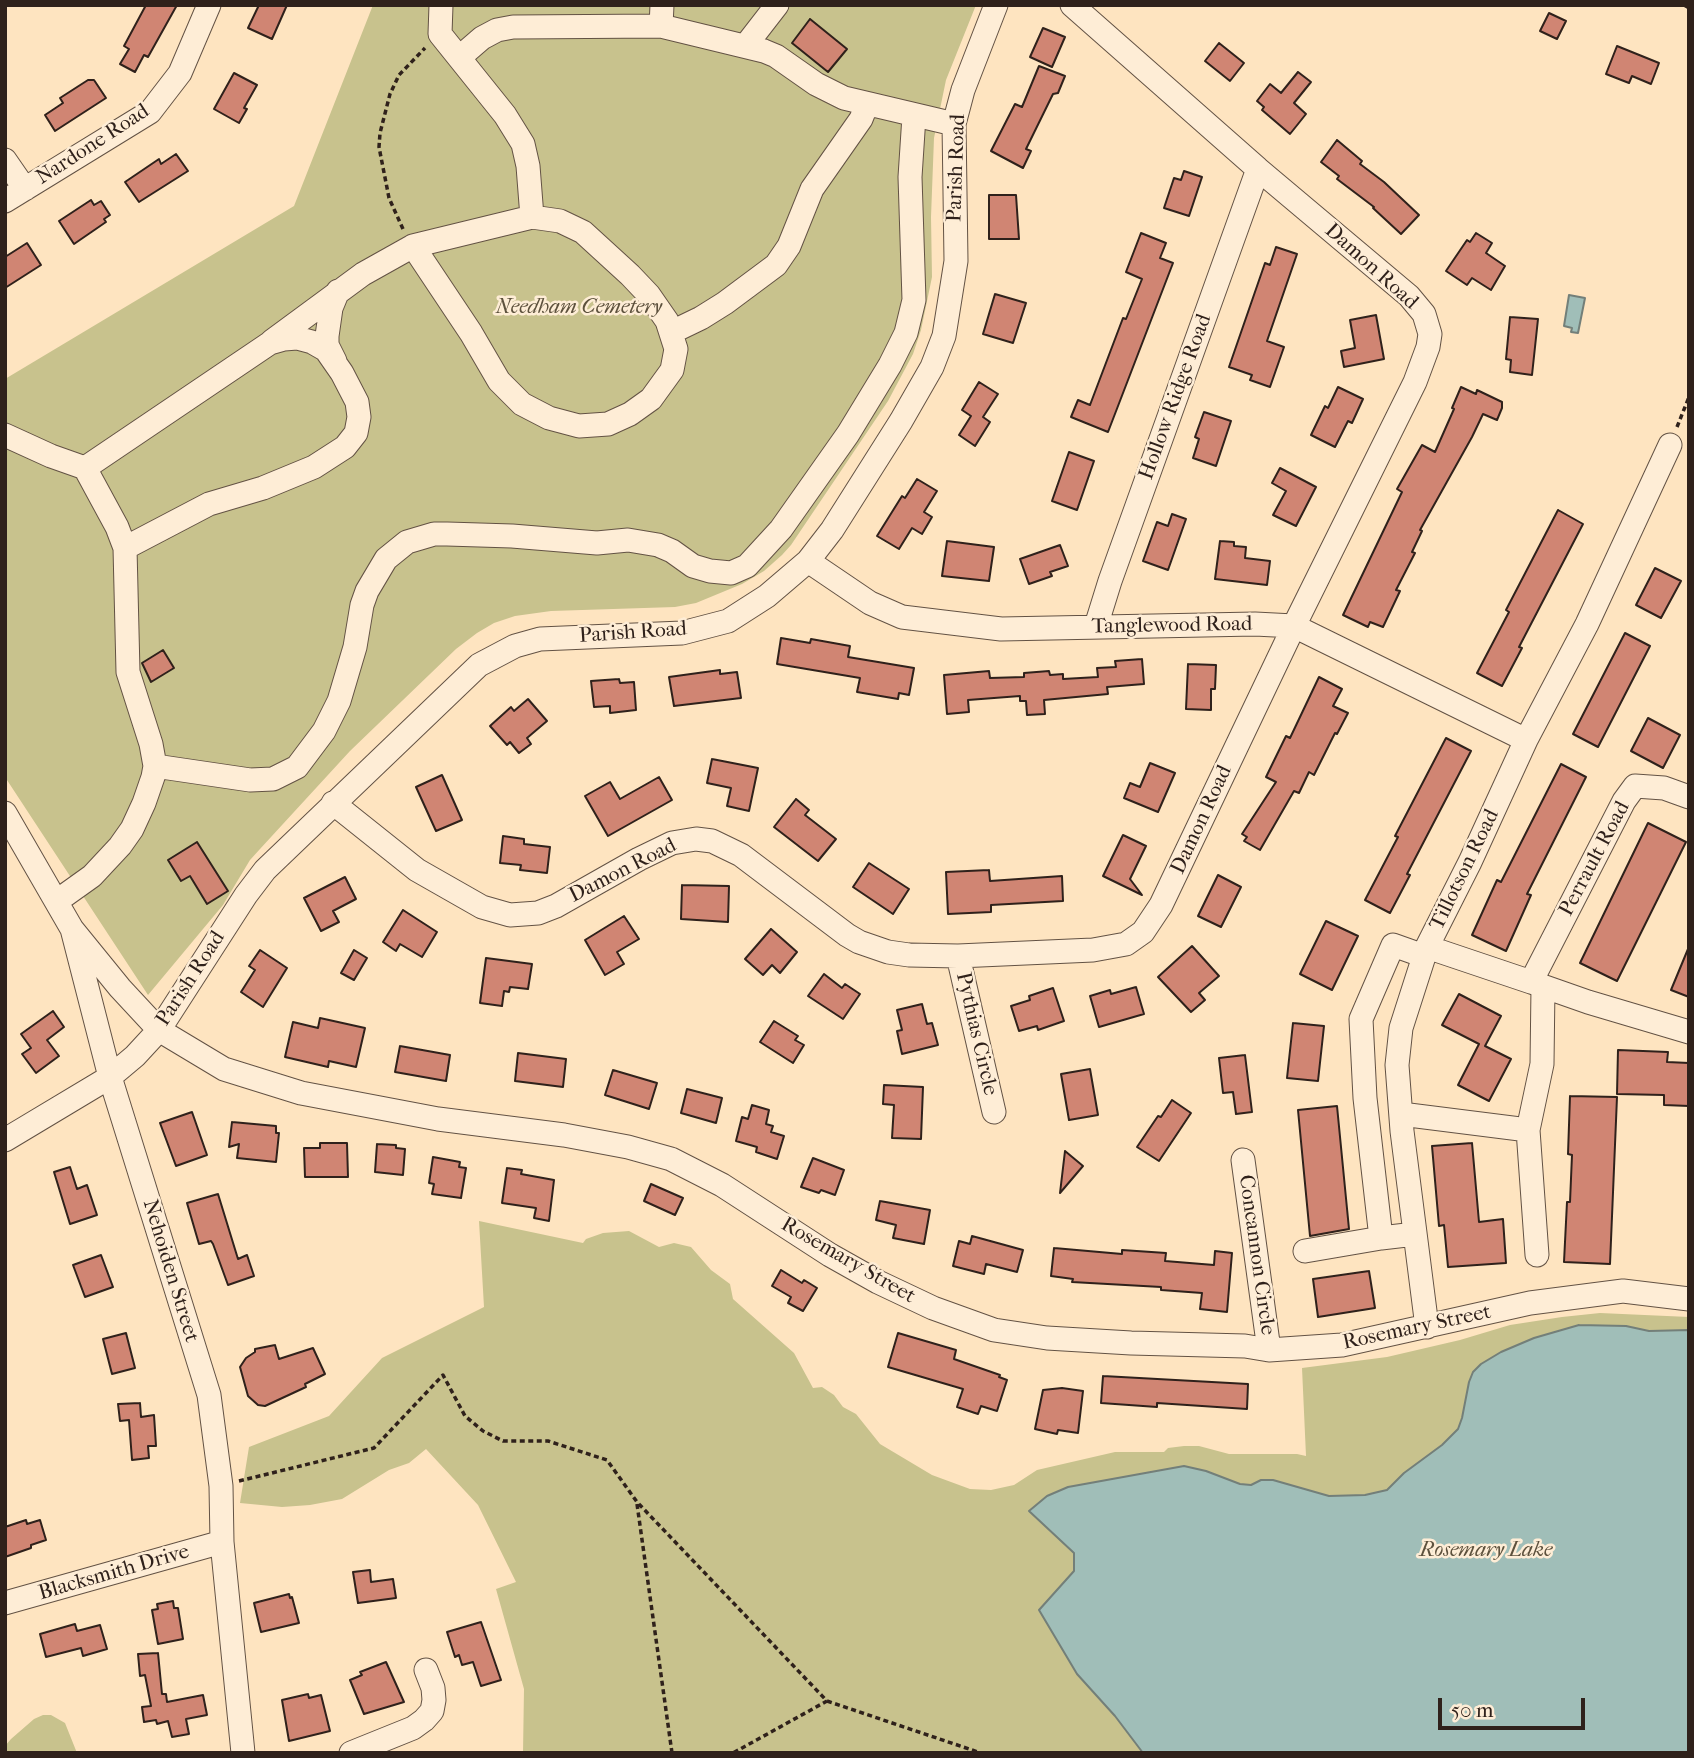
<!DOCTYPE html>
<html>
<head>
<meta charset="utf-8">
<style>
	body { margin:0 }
	#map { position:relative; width:1694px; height:1758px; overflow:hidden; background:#fee4c0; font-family:"IM FELL French Canon",serif }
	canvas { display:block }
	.frame { position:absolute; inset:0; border:7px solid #2f211b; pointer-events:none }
	.scale { position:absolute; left:1438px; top:1698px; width:147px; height:32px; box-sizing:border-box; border:4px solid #2f211b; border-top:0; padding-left:9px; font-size:21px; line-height:24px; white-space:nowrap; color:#2f211b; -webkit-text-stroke:5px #feedd6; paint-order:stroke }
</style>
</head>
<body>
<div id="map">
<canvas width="1694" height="1758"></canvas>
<div class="frame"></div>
<div class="scale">50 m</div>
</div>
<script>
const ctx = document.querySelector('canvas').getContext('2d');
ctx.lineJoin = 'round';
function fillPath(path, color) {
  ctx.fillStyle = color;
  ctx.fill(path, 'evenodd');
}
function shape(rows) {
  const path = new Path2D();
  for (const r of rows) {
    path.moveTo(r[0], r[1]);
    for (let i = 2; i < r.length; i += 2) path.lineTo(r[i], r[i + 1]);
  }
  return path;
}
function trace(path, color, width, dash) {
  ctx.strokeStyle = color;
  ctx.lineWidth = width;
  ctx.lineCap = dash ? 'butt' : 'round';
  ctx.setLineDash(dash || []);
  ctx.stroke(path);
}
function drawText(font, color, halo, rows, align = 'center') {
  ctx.font = font + ' "IM FELL French Canon",serif';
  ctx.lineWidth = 5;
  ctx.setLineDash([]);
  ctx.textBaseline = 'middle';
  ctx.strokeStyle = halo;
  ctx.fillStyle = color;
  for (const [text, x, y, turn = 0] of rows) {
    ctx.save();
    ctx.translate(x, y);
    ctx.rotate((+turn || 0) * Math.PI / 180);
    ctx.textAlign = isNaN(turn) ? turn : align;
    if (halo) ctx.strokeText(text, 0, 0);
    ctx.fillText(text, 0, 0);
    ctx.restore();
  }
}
fillPath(shape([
	[373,5,976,5,946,80,934,138,931,217,932,277,921,330,913,354,888,401,791,545,782,555,764,571,742,584,696,603,675,607,551,611,515,616,494,623,477,633,456,649,350,751,260,849,250,860,223,905,148,995,5,777,5,379,294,206],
	[479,1221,583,1243,586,1239,603,1233,629,1231,659,1247,674,1243,691,1247,711,1270,730,1284,733,1299,794,1353,813,1388,822,1387,834,1395,843,1407,856,1414,880,1444,932,1475,970,1489,991,1490,1014,1485,1037,1470,1115,1452,1164,1452,1168,1448,1184,1446,1199,1446,1229,1454,1297,1454,1306,1456,1302,1368,1387,1357,1460,1340,1510,1325,1562,1317,1600,1313,1689,1317,1689,1753,523,1753,524,1689,496,1589,516,1582,478,1505,426,1449,409,1463,389,1470,342,1499,310,1505,282,1507,240,1503,249,1447,329,1416,382,1358,484,1307],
	[43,1715,51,1715,65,1723,77,1753,5,1753,5,1746,11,1739,34,1719]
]), '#c8c28d');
const water = shape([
	[1569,295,1585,298,1578,333,1571,332,1572,328,1564,326,1569,295],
	[1579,1325,1626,1326,1649,1331,1689,1330,1689,1753,1143,1753,1115,1716,1077,1674,1039,1610,1074,1571,1074,1553,1029,1511,1047,1496,1068,1487,1184,1466,1206,1471,1240,1484,1251,1485,1261,1480,1273,1480,1329,1496,1365,1495,1387,1490,1404,1473,1442,1445,1458,1429,1462,1418,1469,1382,1473,1372,1481,1364,1501,1352,1534,1338,1579,1325]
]);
fillPath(water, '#a0beb8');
trace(water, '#737f79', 2);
const building = shape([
	[146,5,177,5,148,57,144,55,135,72,120,64,129,49,124,46,146,5],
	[259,5,287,5,272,39,248,28,259,5],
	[1549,13,1566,21,1557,39,1540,31,1549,13],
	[810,19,847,49,828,72,792,43,810,19],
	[1043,28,1065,37,1052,67,1030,57,1043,28],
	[1219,43,1244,63,1230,81,1205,61,1219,43],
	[1617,46,1659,63,1651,84,1632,76,1629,83,1606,74,1617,46],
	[1039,66,1065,76,1058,93,1053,94,1026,149,1031,151,1023,168,991,151,1015,104,1022,107,1039,66],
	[1298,72,1311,82,1294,103,1306,114,1290,134,1262,110,1264,107,1257,101,1270,84,1281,93,1298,72],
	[234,73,257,85,244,108,247,109,239,123,214,109,234,73],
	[88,80,94,80,106,98,55,131,45,115,63,103,60,98,88,80],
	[1337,140,1362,161,1360,164,1384,182,1419,215,1401,234,1373,208,1374,207,1337,179,1339,176,1321,162,1337,140],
	[176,154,188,171,139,202,125,182,159,159,161,164,176,154],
	[1184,171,1202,177,1189,216,1164,208,1174,178,1181,180,1184,171],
	[989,195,1016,195,1019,239,989,239,989,195],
	[91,200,94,205,101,201,110,215,104,219,106,222,74,244,59,221,91,200],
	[1141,233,1166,243,1160,258,1173,263,1108,432,1071,417,1078,400,1090,405,1123,318,1126,319,1142,279,1126,272,1141,233],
	[1476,233,1492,243,1486,253,1505,266,1491,290,1472,278,1467,285,1446,271,1467,240,1470,242,1476,233],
	[27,243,41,265,5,288,5,257,27,243],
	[1276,247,1297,254,1267,341,1284,347,1270,387,1250,380,1252,375,1229,367,1265,263,1270,265,1276,247],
	[995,294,1026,303,1013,343,983,334,995,294],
	[1376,315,1384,359,1344,367,1341,351,1355,348,1350,320,1376,315],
	[1510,317,1538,319,1532,375,1510,372,1511,360,1506,359,1510,317],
	[979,382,998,394,983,417,990,422,975,446,959,435,971,416,962,410,979,382],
	[1338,387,1363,399,1352,423,1348,421,1335,447,1311,435,1325,406,1328,408,1338,387],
	[1461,387,1476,394,1477,390,1502,402,1502,408,1497,420,1483,414,1472,437,1420,530,1422,531,1412,552,1415,553,1396,590,1400,591,1383,627,1370,622,1368,627,1343,615,1402,492,1397,489,1422,445,1435,452,1454,409,1452,408,1461,387],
	[1204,412,1231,421,1216,466,1193,458,1199,439,1195,437,1204,412],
	[1069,452,1094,461,1077,510,1052,501,1069,452],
	[1280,468,1316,487,1296,526,1273,515,1286,491,1272,483,1280,468],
	[917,479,937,491,924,512,932,517,922,534,912,528,899,549,877,536,902,496,905,498,917,479],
	[1558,510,1583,524,1519,647,1522,648,1502,686,1477,673,1509,612,1506,610,1558,510],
	[1172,514,1186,519,1168,570,1143,561,1157,522,1168,526,1172,514],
	[947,541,994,547,989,581,942,576,947,541],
	[1220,541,1234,542,1234,546,1246,547,1245,558,1270,561,1267,585,1215,579,1220,541],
	[1060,545,1068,566,1050,572,1052,576,1029,584,1020,559,1060,545],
	[1655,568,1681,581,1661,618,1636,605,1655,568],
	[1625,633,1650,646,1598,747,1573,734,1625,633],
	[781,638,810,643,811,639,850,646,848,657,914,668,909,695,899,693,898,699,857,692,860,678,777,664,781,638],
	[163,650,174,668,151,682,142,663,163,650],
	[1142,659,1144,684,1107,687,1108,694,1044,700,1045,714,1027,715,1026,701,1020,701,1020,696,968,700,969,712,947,714,944,675,989,671,990,678,1024,677,1024,673,1049,671,1050,675,1063,674,1063,679,1098,677,1097,668,1116,667,1115,661,1142,659],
	[1188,664,1216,665,1215,689,1211,689,1211,710,1186,709,1188,664],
	[720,670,720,674,737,672,741,698,674,706,669,677,720,670],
	[1319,677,1342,689,1333,706,1348,713,1337,734,1335,733,1314,775,1309,772,1299,793,1294,791,1260,850,1244,841,1247,837,1242,834,1276,782,1266,777,1286,736,1290,738,1319,677],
	[619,679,620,683,634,682,636,710,610,713,610,706,594,707,591,681,619,679],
	[528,699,547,721,527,738,531,744,519,753,510,742,507,745,490,726,511,707,514,711,528,699],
	[1648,718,1680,735,1663,768,1631,751,1648,718],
	[1446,738,1471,751,1407,874,1410,875,1390,913,1365,900,1398,837,1395,836,1446,738],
	[712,759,758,768,749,811,727,806,731,788,707,783,712,759],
	[1150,763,1175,773,1158,812,1124,798,1130,783,1140,787,1150,763],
	[1561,764,1586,777,1527,894,1531,895,1506,951,1472,935,1497,880,1501,882,1561,764],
	[442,775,462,820,436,831,416,787,442,775],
	[659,777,672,800,608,836,585,796,610,782,620,799,659,777],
	[796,799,809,810,805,815,836,839,818,861,774,827,796,799],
	[1648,823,1686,842,1617,981,1580,963,1648,823],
	[1123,835,1146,846,1130,879,1142,895,1103,876,1123,835],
	[503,836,524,839,524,844,550,847,547,873,520,870,521,865,500,863,503,836],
	[197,842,228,891,207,904,190,876,181,881,168,860,197,842],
	[869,863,909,889,893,914,853,887,869,863],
	[989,870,990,881,1062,876,1063,901,991,905,991,912,948,914,946,872,989,870],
	[1218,875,1241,887,1221,927,1198,916,1218,875],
	[345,877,356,899,333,911,339,922,321,931,304,898,345,877],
	[682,885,729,886,728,922,681,919,682,885],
	[403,910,437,932,422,957,400,944,396,951,383,942,403,910],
	[624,916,639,939,617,952,624,964,605,975,585,940,624,916],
	[1326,921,1358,936,1332,990,1300,974,1326,921],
	[771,929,797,952,780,973,772,965,763,975,745,959,771,929],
	[1192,946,1219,976,1199,993,1205,1000,1191,1012,1158,977,1192,946],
	[1688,949,1689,949,1689,997,1671,990,1688,949],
	[260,950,287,968,263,1007,241,992,255,970,249,966,260,950],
	[354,950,367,958,354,980,341,973,354,950],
	[486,958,532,964,528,989,510,987,509,992,504,991,502,1006,480,1003,486,958],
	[824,974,842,988,845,984,860,994,843,1019,808,996,824,974],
	[1136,987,1144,1014,1099,1027,1090,996,1110,990,1111,994,1136,987],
	[1053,988,1064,1021,1038,1030,1037,1026,1019,1031,1011,1006,1030,1000,1029,996,1053,988],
	[1459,994,1501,1016,1485,1046,1511,1059,1489,1101,1458,1085,1479,1044,1442,1025,1459,994],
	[922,1004,927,1024,932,1023,938,1045,902,1054,897,1031,902,1030,897,1010,922,1004],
	[53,1011,64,1027,47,1040,59,1056,36,1073,22,1054,31,1048,21,1034,53,1011],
	[320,1018,365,1028,356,1067,329,1061,328,1067,285,1057,293,1022,318,1028,320,1018],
	[774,1021,798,1036,795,1040,804,1045,793,1063,760,1042,774,1021],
	[1293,1023,1324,1026,1318,1081,1287,1078,1293,1023],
	[400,1046,450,1055,446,1081,395,1072,400,1046],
	[1618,1050,1668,1052,1667,1062,1689,1063,1689,1106,1664,1105,1664,1095,1617,1094,1618,1050],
	[518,1053,566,1059,563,1087,515,1081,518,1053],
	[1245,1055,1252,1112,1236,1114,1233,1092,1223,1093,1219,1058,1245,1055],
	[1090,1069,1098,1115,1069,1120,1061,1074,1090,1069],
	[613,1070,657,1083,649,1109,605,1095,613,1070],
	[884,1085,923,1087,921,1139,892,1138,894,1105,883,1104,884,1085],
	[687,1089,722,1098,716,1123,681,1113,687,1089],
	[1570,1096,1617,1097,1610,1264,1564,1262,1567,1202,1570,1202,1572,1155,1568,1154,1570,1096],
	[1172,1100,1191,1113,1159,1161,1137,1147,1158,1116,1161,1117,1172,1100],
	[752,1105,769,1110,766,1124,773,1126,771,1132,784,1136,777,1159,756,1152,757,1147,736,1141,742,1117,748,1119,752,1105],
	[1337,1106,1349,1229,1310,1236,1298,1110,1337,1106],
	[192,1112,207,1155,176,1166,160,1123,192,1112],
	[232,1122,276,1126,276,1133,279,1133,276,1162,237,1158,239,1144,229,1147,232,1122],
	[320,1143,347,1143,348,1177,305,1177,304,1148,320,1148,320,1143],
	[1472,1143,1479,1222,1503,1219,1506,1263,1448,1267,1444,1225,1439,1226,1432,1146,1472,1143],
	[377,1144,396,1145,396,1148,405,1149,403,1175,375,1172,377,1144],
	[1065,1151,1083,1166,1060,1193,1065,1151],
	[433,1157,460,1162,459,1167,466,1168,461,1198,432,1194,434,1184,429,1183,433,1157],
	[813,1158,844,1170,835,1195,821,1190,819,1193,801,1187,813,1158],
	[70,1167,77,1189,87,1185,97,1215,70,1224,54,1172,70,1167],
	[507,1168,522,1170,521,1174,554,1180,549,1221,534,1218,536,1208,502,1203,507,1168],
	[651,1184,683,1198,675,1215,644,1201,651,1184],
	[218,1194,238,1259,247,1255,254,1276,228,1285,213,1244,211,1241,199,1244,187,1203,218,1194],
	[880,1201,930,1210,924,1244,893,1238,896,1225,876,1220,880,1201],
	[972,1236,1023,1250,1017,1272,986,1264,984,1274,953,1266,959,1241,970,1244,972,1236],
	[1054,1248,1122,1254,1122,1250,1166,1253,1165,1261,1214,1265,1215,1251,1232,1253,1227,1312,1200,1309,1202,1293,1161,1290,1161,1287,1072,1282,1073,1279,1051,1276,1054,1248],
	[101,1255,113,1287,85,1297,73,1265,101,1255],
	[781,1270,802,1283,804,1280,817,1288,803,1311,788,1303,791,1297,772,1286,781,1270],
	[1369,1271,1375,1308,1318,1317,1313,1279,1369,1271],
	[126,1333,135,1368,112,1374,103,1339,126,1333],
	[898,1333,956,1350,954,1359,1000,1375,999,1377,1007,1380,997,1411,981,1406,978,1414,957,1407,963,1389,888,1367,898,1333],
	[275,1345,279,1359,313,1348,325,1374,305,1384,306,1387,265,1406,258,1405,248,1396,240,1367,246,1358,255,1352,255,1349,275,1345],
	[1103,1376,1248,1384,1247,1409,1157,1403,1157,1407,1101,1403,1103,1376],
	[1062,1388,1083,1391,1078,1433,1058,1430,1057,1434,1035,1429,1043,1390,1062,1388],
	[140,1403,141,1417,154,1415,156,1446,148,1446,149,1458,132,1460,129,1420,120,1421,118,1404,140,1403],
	[26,1520,27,1524,40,1520,46,1540,31,1545,31,1548,5,1557,5,1527,26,1520],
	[370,1570,371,1582,393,1579,396,1598,358,1603,353,1572,370,1570],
	[289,1594,290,1598,292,1597,299,1623,261,1632,254,1603,289,1594],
	[173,1601,174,1608,178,1608,183,1639,158,1644,152,1610,158,1609,157,1604,173,1601],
	[481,1622,501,1680,481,1686,473,1662,462,1665,459,1655,455,1657,447,1632,481,1622],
	[75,1624,77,1631,100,1625,107,1649,83,1656,81,1648,46,1657,40,1634,75,1624],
	[158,1653,162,1694,166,1694,167,1702,203,1695,207,1715,186,1719,189,1734,172,1737,168,1721,157,1724,156,1720,144,1722,142,1707,151,1706,145,1675,140,1676,138,1654,158,1653],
	[386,1662,404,1702,364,1714,350,1680,362,1675,360,1672,386,1662],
	[308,1694,309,1698,321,1695,330,1731,289,1741,282,1700,308,1694]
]);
fillPath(building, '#d08573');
trace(building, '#2f211b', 2);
const minor = shape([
	[661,26,764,51,776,56,816,84,844,98,954,124],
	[746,45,777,5],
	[460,57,482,38,497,30,513,27,661,26,662,5],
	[5,160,25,189],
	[5,201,150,112,180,73,209,5],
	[413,246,532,217,528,166,523,144,505,115,440,34,441,5],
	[672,332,701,318,725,303,776,265,789,246,812,189,861,119,867,104],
	[272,341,363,274,413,246,471,333,499,381,522,404,549,418,579,426,608,424,630,414,651,399,672,370,676,349,667,321,649,295,630,275,583,232,560,221,532,217],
	[335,361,327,345,327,336,331,308,338,291],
	[5,435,51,456,85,468,270,343,284,339,297,338,312,342,326,350,342,373,357,402,359,417,356,433,345,447,314,467,263,488,209,504,125,548,128,672,151,744,155,766,153,777,144,803,132,829,120,846,92,876,57,901],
	[85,468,117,527,125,548],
	[808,561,870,603,902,617,1001,629,1255,624,1294,626,1526,740],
	[1096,626,1110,581,1258,169],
	[155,766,250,780,273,779,297,767,324,731,339,701,355,647,362,605,367,591,386,559,407,542,434,534,447,534,512,536,597,543,628,540,658,545,672,551,693,566,710,571,731,573,747,566,781,529,848,434,890,365,906,333,914,300,910,177,914,116],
	[1689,797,1664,788,1635,786,1624,801,1531,982,1588,1002,1689,1032],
	[333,803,417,870,482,907,510,915,538,913,556,906,639,859,672,843,696,839,712,841,741,855,847,935,859,942,888,952,909,955,958,956,1093,950,1126,944,1143,932,1161,905,1294,626,1415,382,1428,347,1430,334,1424,314,1409,296,1258,169,1072,5],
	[5,813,72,929,110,1077,209,1395,221,1486,222,1542,243,1753],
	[72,929,120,988,159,1030,224,1069,301,1093,438,1119,564,1135,628,1147,671,1159,722,1185,830,1255,878,1282,933,1308,994,1330,1047,1338,1131,1343,1245,1346,1269,1350,1342,1345,1530,1303,1623,1291,1689,1299],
	[1427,947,1531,982],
	[958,956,994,1112],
	[1401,1114,1528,1130,1537,1255],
	[1528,1130,1542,1064,1543,987],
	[5,1140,110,1077,135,1056,159,1030,246,895,265,870,479,665,515,646,540,639,682,633,728,621,767,596,808,561,832,530,901,421,932,367,944,336,956,261,954,124,963,90,996,5],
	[1243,1160,1269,1350],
	[1415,1234,1381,1238,1365,1098,1361,1019,1393,945,1424,956],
	[1305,1251,1381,1238],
	[1427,1327,1402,1131,1397,1065,1401,1028,1427,947,1470,862,1526,740,1587,624,1670,445],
	[5,1603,222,1542],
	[351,1753,413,1728,424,1720,432,1711,434,1700,433,1688,426,1670]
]);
trace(minor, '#635244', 25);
trace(shape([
	[1684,5,1689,8],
	[403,229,389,198,379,147,380,133,390,94,399,75,425,48],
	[1677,427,1689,397],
	[239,1481,374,1448,443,1375,465,1416,483,1431,503,1441,548,1441,607,1460,637,1502,827,1701,733,1753],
	[637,1504,672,1753],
	[827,1701,981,1753]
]), '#2f211b', 3.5, [5, 3.5]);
trace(minor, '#feedd6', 23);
drawText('21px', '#2f211b', '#feedd6', [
	["Nardone Road",93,145,-33],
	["Parish Road",957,168,-88],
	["Damon Road",1371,267,42],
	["Hollow Ridge Road",1176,397,-70],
	["Tanglewood Road",1172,626,-1],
	["Parish Road",633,633,-4],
	["Damon Road",1202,820,-65],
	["Perrault Road",1595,859,-62],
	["Tillotson Road",1465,870,-64],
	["Damon Road",623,871,-27],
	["Parish Road",191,979,-57],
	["Pythias Circle",976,1034,77],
	["Concannon Circle",1256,1255,82],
	["Rosemary Street",848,1261,30],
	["Nehoiden Street",170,1271,73],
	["Rosemary Street",1417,1328,-12],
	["Blacksmith Drive",114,1573,-16]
]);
drawText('italic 21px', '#5d513d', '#feedd6', [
	["Needham Cemetery",579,308],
	["Rosemary Lake",1486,1551]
]);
</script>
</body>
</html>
